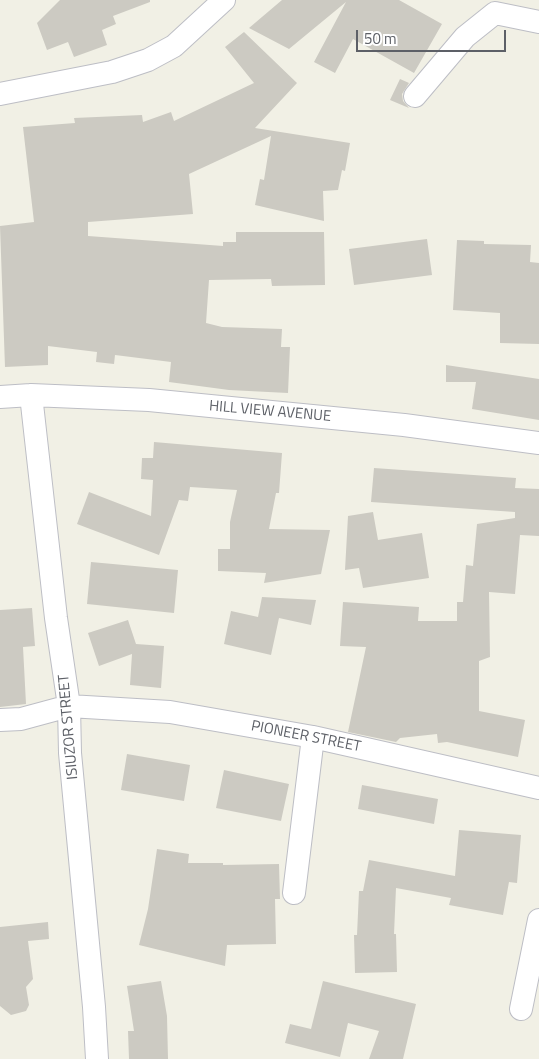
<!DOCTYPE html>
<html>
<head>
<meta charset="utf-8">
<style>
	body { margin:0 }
	#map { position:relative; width:539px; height:1059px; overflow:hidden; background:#f1f0e5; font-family:"Titillium Web",sans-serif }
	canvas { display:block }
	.scale { position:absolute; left:356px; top:30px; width:150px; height:22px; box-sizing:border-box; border:2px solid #5d6067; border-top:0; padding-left:6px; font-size:15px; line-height:18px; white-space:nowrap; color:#5d6067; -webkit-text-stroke:4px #fff; paint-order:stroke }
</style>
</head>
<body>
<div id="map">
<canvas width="539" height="1059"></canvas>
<div class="scale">50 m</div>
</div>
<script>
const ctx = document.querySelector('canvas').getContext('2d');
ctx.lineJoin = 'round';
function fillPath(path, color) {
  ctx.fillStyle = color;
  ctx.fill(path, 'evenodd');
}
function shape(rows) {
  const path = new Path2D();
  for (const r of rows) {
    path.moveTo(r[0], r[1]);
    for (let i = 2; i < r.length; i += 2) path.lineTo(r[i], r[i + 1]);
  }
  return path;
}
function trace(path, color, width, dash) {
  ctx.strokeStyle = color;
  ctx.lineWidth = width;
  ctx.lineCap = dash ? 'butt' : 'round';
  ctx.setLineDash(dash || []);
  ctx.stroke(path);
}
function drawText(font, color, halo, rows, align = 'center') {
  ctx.font = font + ' "Titillium Web",sans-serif';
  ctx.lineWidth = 4.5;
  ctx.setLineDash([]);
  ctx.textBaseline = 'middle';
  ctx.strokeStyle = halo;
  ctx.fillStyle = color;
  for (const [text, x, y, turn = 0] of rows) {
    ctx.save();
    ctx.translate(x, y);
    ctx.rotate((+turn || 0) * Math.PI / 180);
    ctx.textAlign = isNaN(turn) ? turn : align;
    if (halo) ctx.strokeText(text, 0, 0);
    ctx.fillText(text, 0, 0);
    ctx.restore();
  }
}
fillPath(shape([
	[60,0,150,0,150,2,113,16,116,24,102,30,107,45,74,57,68,42,47,50,37,23],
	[282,0,399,0,442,24,414,73,353,39,335,73,314,62,346,2,289,49,249,28],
	[244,32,297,83,255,128,350,143,345,171,342,170,338,190,323,191,324,221,255,205,260,179,264,180,271,136,189,174,193,214,88,222,88,236,223,246,223,242,236,242,236,232,324,232,325,285,272,286,271,279,209,280,206,323,222,327,282,329,281,347,290,347,288,393,229,390,169,382,171,362,115,355,114,364,96,362,97,352,48,346,48,365,5,367,0,226,34,222,23,127,75,123,74,118,142,115,143,122,171,112,174,121,254,83,225,47],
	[400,79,409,83,402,94,403,101,409,108,390,100],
	[427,239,432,275,354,285,349,249],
	[457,240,484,241,484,244,531,245,530,262,539,263,539,344,500,343,500,313,453,310],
	[446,365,539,379,539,420,472,409,476,382,446,382],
	[154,442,282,453,279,493,276,493,269,529,330,530,321,574,264,583,266,573,218,571,218,549,230,549,230,522,237,490,190,487,188,501,179,500,159,555,77,524,89,492,151,516,153,480,141,479,142,458,153,458],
	[374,468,516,478,515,488,539,489,539,536,520,535,515,594,489,592,490,657,479,661,479,711,525,720,518,757,447,742,438,743,437,734,400,738,396,742,348,732,366,647,340,646,343,602,419,607,418,621,457,621,457,602,463,602,466,565,473,566,477,524,515,518,515,512,371,502],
	[373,512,378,540,422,533,429,578,363,588,359,568,345,570,348,516],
	[91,562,178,570,174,613,87,604],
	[262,597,316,600,311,625,279,618,271,655,224,644,231,611,258,617],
	[32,608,35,646,23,647,26,704,0,707,0,610],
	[128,620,136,644,164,646,161,688,130,685,132,654,99,666,88,633],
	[127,754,190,765,184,801,121,790],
	[224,770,289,784,281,821,216,808],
	[362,785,438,799,434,824,358,809],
	[459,830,521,835,517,883,509,882,503,915,449,905,451,898,396,888,394,934,396,934,397,972,355,973,354,935,357,935,359,891,363,891,369,860,455,876],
	[157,849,189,854,188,863,223,863,223,865,279,864,280,899,275,899,276,944,227,945,225,966,139,945,148,909],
	[48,922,49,939,28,941,33,979,26,987,29,1005,26,1011,11,1015,0,1006,0,927],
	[161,981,167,1016,168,1059,129,1059,128,1031,134,1031,127,986],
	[323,981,416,1004,403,1059,369,1059,379,1031,348,1023,340,1057,285,1043,290,1024,311,1029]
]), '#cccac2');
const minor = shape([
	[0,94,112,72,148,60,174,46,224,0],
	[415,96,465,37,495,13,539,22],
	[31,395,56,618,69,706,70,753,94,1007,97,1059],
	[0,397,31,395,149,400,404,425,539,443],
	[0,720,21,719,69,706,170,712,313,737,539,788],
	[294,893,313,737],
	[521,1009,539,920]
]);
trace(minor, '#bdbec5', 24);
trace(minor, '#fff', 22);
drawText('15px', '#5d6067', '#fff', [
	["HILL VIEW AVENUE",270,412,5],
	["ISIUZOR STREET",69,727,-95],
	["PIONEER STREET",306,737,11]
]);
</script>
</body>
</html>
